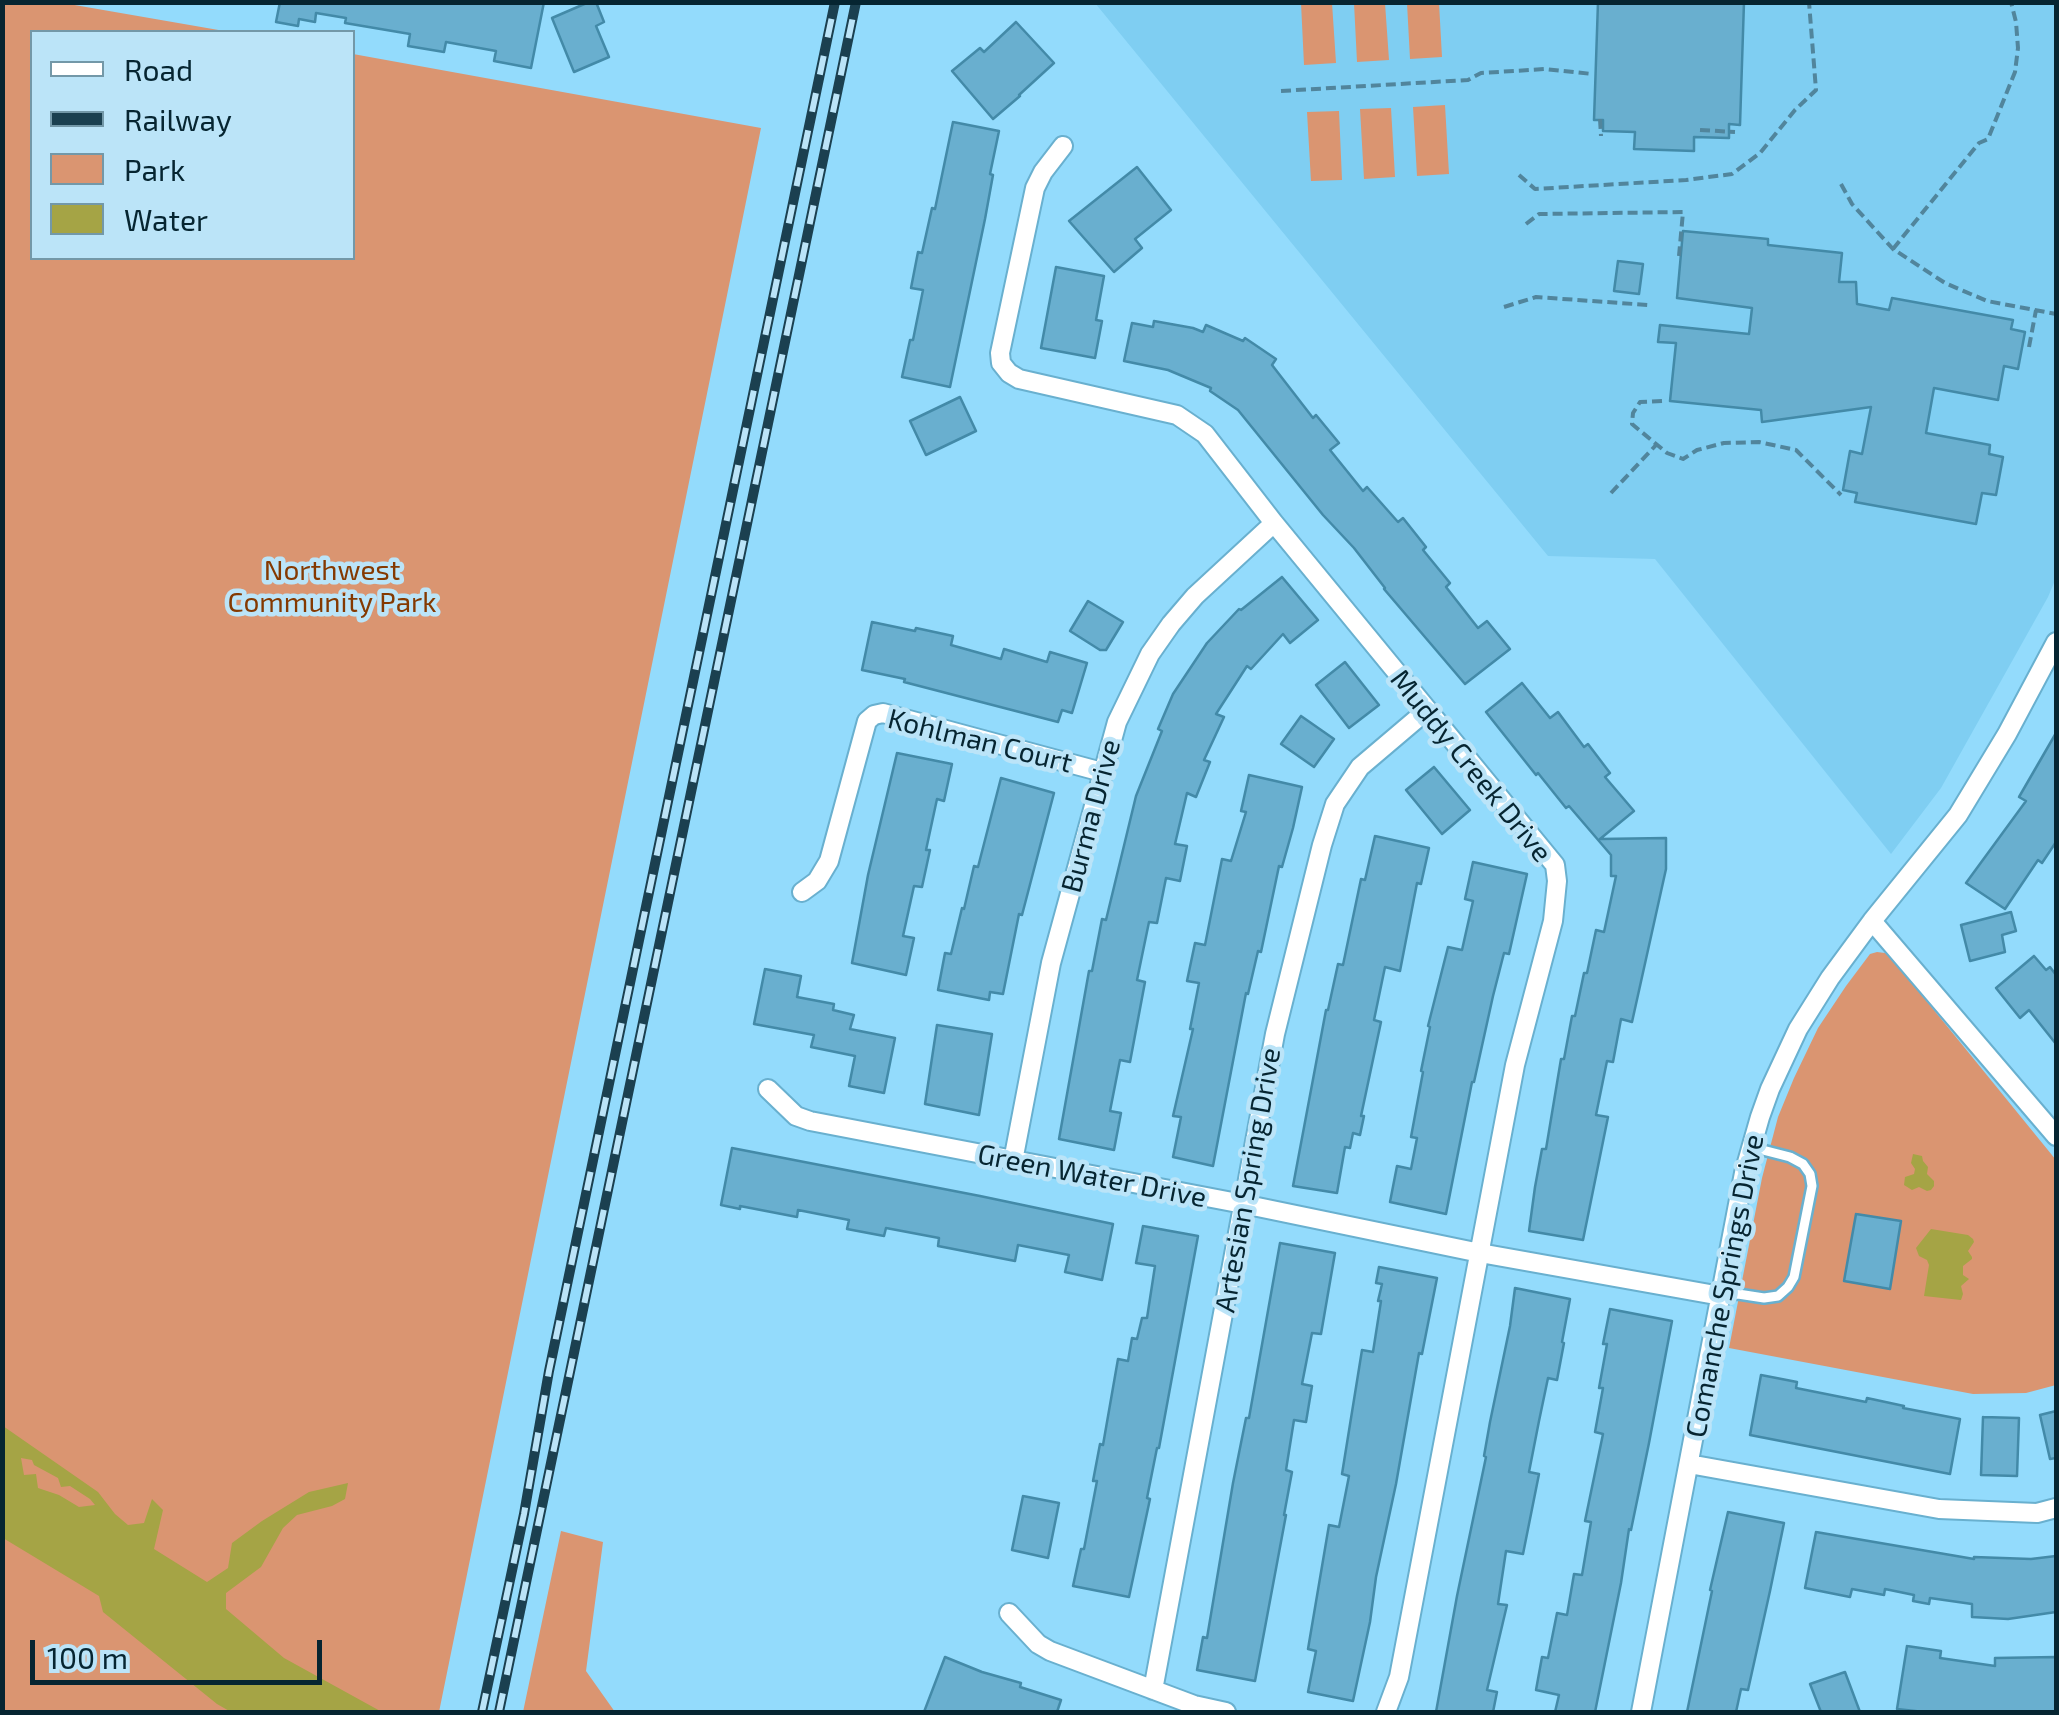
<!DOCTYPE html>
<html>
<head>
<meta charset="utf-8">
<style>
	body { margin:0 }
	#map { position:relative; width:2059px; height:1715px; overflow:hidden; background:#93dbfc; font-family:"Exo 2",sans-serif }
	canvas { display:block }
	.frame { position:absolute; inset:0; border:5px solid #062531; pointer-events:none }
	.legend { position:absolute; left:30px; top:30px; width:325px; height:230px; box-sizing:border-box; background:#bbe4f8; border:2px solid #7398a8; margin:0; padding:12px 18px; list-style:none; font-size:30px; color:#062531 }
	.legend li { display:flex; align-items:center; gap:20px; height:50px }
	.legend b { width:50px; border:2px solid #7398a8 }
	.scale { position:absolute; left:30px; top:1640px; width:292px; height:45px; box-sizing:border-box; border:5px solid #062531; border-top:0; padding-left:12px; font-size:30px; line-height:35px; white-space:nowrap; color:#062531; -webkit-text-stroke:8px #bbe4f8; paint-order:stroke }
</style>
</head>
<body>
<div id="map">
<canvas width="2059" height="1715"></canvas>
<div class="frame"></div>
<ul class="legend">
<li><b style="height:12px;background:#fff"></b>Road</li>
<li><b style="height:12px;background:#1b4050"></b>Railway</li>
<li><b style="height:28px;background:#da9571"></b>Park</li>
<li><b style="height:28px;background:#a5a445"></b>Water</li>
</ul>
<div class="scale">100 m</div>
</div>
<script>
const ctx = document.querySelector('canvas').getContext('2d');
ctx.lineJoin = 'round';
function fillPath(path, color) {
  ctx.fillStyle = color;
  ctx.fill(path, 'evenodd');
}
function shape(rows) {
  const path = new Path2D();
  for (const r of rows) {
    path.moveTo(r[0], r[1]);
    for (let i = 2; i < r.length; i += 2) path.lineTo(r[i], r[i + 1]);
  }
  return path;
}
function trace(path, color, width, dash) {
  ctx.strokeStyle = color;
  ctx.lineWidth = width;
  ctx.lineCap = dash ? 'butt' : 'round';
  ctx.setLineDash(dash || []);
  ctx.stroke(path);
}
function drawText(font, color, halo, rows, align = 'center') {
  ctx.font = font + ' "Exo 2",sans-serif';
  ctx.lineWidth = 9;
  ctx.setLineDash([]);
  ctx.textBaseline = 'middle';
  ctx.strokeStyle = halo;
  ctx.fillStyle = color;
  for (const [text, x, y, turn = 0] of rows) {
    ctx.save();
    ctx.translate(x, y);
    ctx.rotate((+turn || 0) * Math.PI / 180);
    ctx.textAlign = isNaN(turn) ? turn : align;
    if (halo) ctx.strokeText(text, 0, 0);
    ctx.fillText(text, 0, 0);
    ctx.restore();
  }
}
fillPath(shape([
	[1095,3,2056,3,2056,578,2048,597,1941,788,1891,854,1655,559,1548,556]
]), '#7fcef2');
fillPath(shape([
	[3,3,63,3,230,32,32,32,32,258,352,258,353,54,761,128,439,1712,3,1712],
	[1301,3,1332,3,1336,63,1304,65],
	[1354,3,1385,3,1389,60,1357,62],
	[1407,3,1439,3,1442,57,1410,59],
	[1445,105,1449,174,1417,176,1413,107],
	[1391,108,1395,177,1364,179,1360,109],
	[1339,111,1342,180,1311,181,1307,112],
	[1877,952,1885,953,1894,961,2056,1160,2056,1385,2026,1393,1973,1394,1729,1348,1762,1178,1778,1117,1794,1078,1818,1028,1846,986,1870,954],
	[561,1531,603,1542,586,1671,615,1712,523,1712]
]), '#da9571');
fillPath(shape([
	[1913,1154,1922,1156,1923,1161,1928,1167,1927,1174,1934,1181,1934,1186,1931,1190,1927,1191,1919,1187,1912,1190,1904,1185,1905,1177,1914,1174,1915,1169,1911,1163],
	[1931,1229,1968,1235,1973,1239,1974,1242,1968,1251,1972,1257,1972,1259,1963,1266,1963,1275,1969,1279,1961,1286,1963,1294,1961,1300,1924,1296,1929,1265,1927,1260,1919,1256,1916,1248],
	[3,1426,98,1492,115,1514,128,1525,144,1523,152,1499,163,1510,154,1549,207,1582,228,1568,232,1543,262,1521,309,1492,348,1483,345,1499,332,1506,297,1515,283,1528,261,1567,226,1593,226,1609,284,1658,382,1712,231,1712,217,1704,103,1612,99,1596,3,1538],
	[21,1458,32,1460,34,1465,58,1478,61,1487,70,1486,90,1499,95,1505,79,1507,59,1495,38,1488,36,1474,24,1475]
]), '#a5a445');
const building = shape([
	[280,2,544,2,531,68,494,61,496,51,446,42,444,52,408,46,410,34,345,23,346,18,316,13,315,22,299,19,298,26,276,22,280,2],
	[589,2,596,2,604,22,596,26,609,57,574,72,552,18,589,2],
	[1598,2,1744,2,1740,125,1729,124,1729,138,1694,137,1694,151,1634,149,1635,132,1603,131,1603,120,1594,120,1598,2],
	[1016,22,1054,63,1019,95,1020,96,993,119,952,71,980,48,984,52,1016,22],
	[953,122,999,131,990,174,993,175,985,219,950,387,902,377,910,340,913,340,923,290,911,288,918,252,922,253,932,208,935,209,953,122],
	[1137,167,1171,210,1135,239,1142,248,1114,272,1069,221,1137,167],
	[1683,231,1768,239,1768,245,1842,253,1839,282,1856,282,1857,304,1889,310,1892,298,2013,320,2011,329,2025,332,2018,369,2004,366,1998,400,1934,388,1926,433,1990,445,1989,454,2003,457,1996,495,1982,493,1976,524,1855,502,1857,493,1843,490,1850,451,1862,454,1871,407,1762,422,1761,410,1670,401,1676,343,1658,342,1660,325,1749,334,1752,308,1677,298,1683,231],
	[1618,261,1643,264,1639,294,1614,291,1618,261],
	[1056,267,1104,276,1096,320,1102,321,1095,358,1041,348,1056,267],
	[1154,321,1193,328,1203,332,1206,325,1243,341,1245,338,1276,359,1272,365,1313,418,1316,415,1339,443,1330,450,1363,491,1367,487,1398,522,1403,518,1426,547,1423,550,1450,583,1446,587,1478,628,1487,621,1510,649,1465,684,1384,589,1385,588,1354,548,1323,515,1238,410,1210,391,1211,388,1168,370,1124,361,1132,323,1153,327,1154,321],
	[960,397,976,431,926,455,910,421,960,397],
	[1282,577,1318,620,1290,643,1283,634,1251,669,1247,666,1216,714,1224,717,1204,760,1210,762,1196,797,1187,793,1175,844,1187,846,1180,881,1166,878,1157,923,1149,922,1137,980,1145,982,1130,1062,1120,1060,1110,1111,1121,1113,1114,1150,1059,1139,1089,971,1092,971,1102,919,1106,920,1136,796,1162,731,1158,729,1173,694,1207,643,1239,609,1241,610,1282,577],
	[1088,601,1123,622,1106,650,1100,650,1070,631,1088,601],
	[872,622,915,631,916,628,953,636,951,645,1001,659,1004,649,1047,662,1050,652,1087,663,1072,713,1062,710,1058,722,904,682,905,679,862,670,872,622],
	[1345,662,1379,705,1349,728,1316,685,1345,662],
	[1522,683,1550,718,1558,712,1584,747,1588,744,1610,773,1605,777,1634,811,1600,839,1666,838,1666,869,1632,1022,1621,1019,1613,1062,1607,1061,1596,1115,1608,1117,1583,1240,1529,1231,1535,1187,1542,1149,1546,1149,1561,1059,1564,1059,1572,1016,1575,1016,1584,973,1587,973,1596,930,1604,932,1616,876,1611,876,1611,855,1569,806,1566,808,1538,773,1536,775,1486,712,1522,683],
	[1301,716,1334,739,1314,767,1281,744,1301,716],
	[2056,733,2056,842,2042,863,2038,860,2005,909,1966,883,2026,801,2019,797,2056,733],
	[897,753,952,764,944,801,937,799,926,850,930,850,922,887,914,886,903,936,914,938,906,975,852,963,868,875,897,753],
	[1434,767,1470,810,1442,834,1406,790,1434,767],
	[1249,775,1302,787,1293,828,1282,867,1279,866,1261,952,1258,951,1248,994,1246,993,1213,1166,1173,1157,1181,1117,1173,1116,1193,1029,1190,1029,1199,983,1187,981,1195,943,1205,945,1222,859,1231,861,1246,812,1241,811,1249,775],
	[1001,778,1054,793,1022,915,1019,914,1003,994,990,992,989,1000,938,990,945,953,951,954,962,908,964,909,974,866,978,867,1001,778],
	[1375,836,1429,848,1421,884,1417,883,1400,971,1385,967,1374,1020,1381,1022,1361,1116,1364,1116,1360,1135,1353,1133,1350,1148,1345,1147,1337,1193,1293,1186,1326,1010,1328,1010,1338,964,1343,965,1361,879,1365,880,1375,836],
	[1473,862,1527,874,1509,954,1504,953,1493,996,1474,1082,1472,1082,1446,1214,1390,1202,1397,1166,1411,1169,1417,1138,1411,1137,1423,1072,1421,1071,1430,1027,1428,1026,1448,947,1462,950,1473,901,1465,899,1473,862],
	[2011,912,2016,931,2002,935,2005,952,1970,961,1961,925,2011,912],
	[2034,956,2046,970,2050,967,2056,975,2056,1044,2029,1010,2020,1018,1996,988,2034,956],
	[765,969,801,976,797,997,834,1004,833,1010,854,1015,850,1029,895,1038,884,1093,849,1086,855,1056,811,1047,814,1035,754,1024,765,969],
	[937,1025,992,1034,979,1115,925,1104,937,1025],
	[732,1148,980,1196,1113,1224,1102,1280,1065,1272,1069,1255,1018,1245,1015,1261,938,1246,939,1238,886,1228,884,1236,847,1229,849,1220,798,1210,797,1217,740,1206,740,1209,721,1205,732,1148],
	[1856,1214,1901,1221,1890,1289,1844,1281,1856,1214],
	[1143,1226,1198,1236,1159,1448,1157,1448,1147,1498,1150,1499,1129,1597,1073,1586,1081,1549,1084,1549,1097,1481,1093,1481,1100,1444,1103,1445,1118,1359,1128,1361,1132,1338,1137,1339,1142,1318,1147,1318,1155,1266,1136,1263,1143,1226],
	[1280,1243,1335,1253,1321,1334,1312,1333,1302,1384,1312,1386,1306,1422,1294,1420,1286,1470,1292,1472,1284,1515,1286,1515,1255,1681,1197,1670,1203,1637,1207,1638,1233,1483,1246,1418,1249,1418,1280,1243],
	[1379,1267,1437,1278,1422,1354,1419,1353,1396,1484,1376,1577,1370,1622,1353,1701,1308,1692,1316,1651,1308,1649,1329,1525,1339,1527,1349,1476,1342,1474,1362,1350,1373,1352,1381,1301,1378,1301,1382,1284,1376,1283,1379,1267],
	[1515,1288,1570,1299,1562,1342,1564,1343,1557,1380,1548,1378,1539,1421,1529,1472,1539,1474,1523,1554,1506,1551,1498,1604,1507,1605,1487,1690,1497,1692,1493,1712,1436,1712,1457,1596,1486,1457,1484,1456,1490,1422,1510,1326,1515,1288],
	[1610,1309,1672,1321,1649,1443,1631,1530,1629,1529,1621,1583,1595,1712,1555,1712,1559,1695,1536,1690,1542,1657,1548,1658,1557,1613,1567,1615,1574,1574,1582,1575,1591,1522,1585,1521,1603,1434,1595,1432,1603,1388,1599,1388,1607,1344,1603,1344,1610,1309],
	[1761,1375,1797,1382,1796,1388,1866,1402,1867,1398,1904,1406,1903,1408,1960,1419,1950,1474,1750,1435,1761,1375],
	[2056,1411,2056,1458,2050,1459,2040,1415,2056,1411],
	[1983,1417,2019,1418,2017,1476,1981,1475,1983,1417],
	[1023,1496,1059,1503,1048,1558,1012,1550,1023,1496],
	[1728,1512,1784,1523,1770,1591,1748,1690,1741,1689,1736,1712,1687,1712,1712,1591,1710,1590,1728,1512],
	[1816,1532,1974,1559,1974,1557,2031,1559,2056,1556,2056,1612,2008,1619,1972,1617,1972,1604,1930,1598,1929,1604,1913,1601,1914,1595,1885,1589,1884,1595,1852,1589,1850,1597,1805,1588,1816,1532],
	[1907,1646,1941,1651,1940,1658,1995,1666,1995,1658,2056,1657,2056,1712,1924,1712,1897,1709,1907,1646],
	[945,1657,982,1672,1021,1683,1020,1687,1061,1700,1057,1712,924,1712,945,1657],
	[1845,1672,1860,1712,1821,1712,1810,1684,1845,1672]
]);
fillPath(building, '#69afcf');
trace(building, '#438aa8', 2.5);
const lane = shape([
	[1721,1296,1738,1294,1764,1298,1778,1296,1788,1287,1794,1277,1812,1186,1810,1174,1803,1164,1790,1157,1751,1147]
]);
const street = shape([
	[1063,146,1043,172,1035,188,1000,353,1001,363,1009,373,1019,379,1177,415,1205,434,1274,523,1555,865,1557,881,1553,921,1515,1065,1399,1677,1386,1712],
	[802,892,817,881,829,861,867,721,874,715,883,713,1102,772],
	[1872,921,2056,1136],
	[768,1089,796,1116,810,1121,1243,1204,1480,1253,1721,1296],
	[1013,1161,1051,963,1117,722,1150,654,1171,624,1195,596,1274,523],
	[1689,1464,1939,1509,2037,1513,2056,1508],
	[1009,1613,1038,1644,1050,1651,1194,1705,1226,1712],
	[1153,1690,1275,1034,1322,845,1335,804,1360,767,1426,711],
	[1641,1712,1744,1173,1760,1117,1770,1089,1798,1029,1830,978,1872,921,1958,815,2007,734,2056,642]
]);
trace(lane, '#69b0cf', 14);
trace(street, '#69b0cf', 22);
trace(shape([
	[1281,91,1468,80,1481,73,1545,69,1592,74],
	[1600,119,1601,136],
	[1700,130,1735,132],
	[1519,175,1535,189,1686,180,1732,174,1760,153,1795,110,1816,90,1809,2],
	[1841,184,1852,204,1893,249,1945,283,1987,301,2056,314],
	[1526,224,1539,214,1683,212,1679,256],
	[1893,249,1979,143,1988,139,2015,72,2018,48,2016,22,2011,2],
	[1504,307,1536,297,1648,305],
	[2029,347,2036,310],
	[1662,401,1640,402,1633,413,1632,424,1667,453,1683,459,1697,450,1724,443,1759,442,1796,450,1841,495],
	[1611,493,1657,444]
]), '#51859c', 4, [10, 5]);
trace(lane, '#fff', 9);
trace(street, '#fff', 18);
const rail = shape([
	[482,1712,524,1514,549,1371,835,2],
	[499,1712,856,2]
]);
trace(rail, '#1b4050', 10);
trace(rail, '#bbe4f8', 6, [19]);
drawText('28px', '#843901', '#bbe4f8', [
	["Northwest",332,571],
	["Community Park",332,603]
]);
drawText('28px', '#062531', '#bbe4f8', [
	["Kohlman Court",980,741,14],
	["Muddy Creek Drive",1471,766,51],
	["Burma Drive",1091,816,-75],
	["Green Water Drive",1092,1176,11],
	["Artesian Spring Drive",1248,1180,-80],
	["Comanche Springs Drive",1725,1286,-79]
]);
</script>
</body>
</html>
